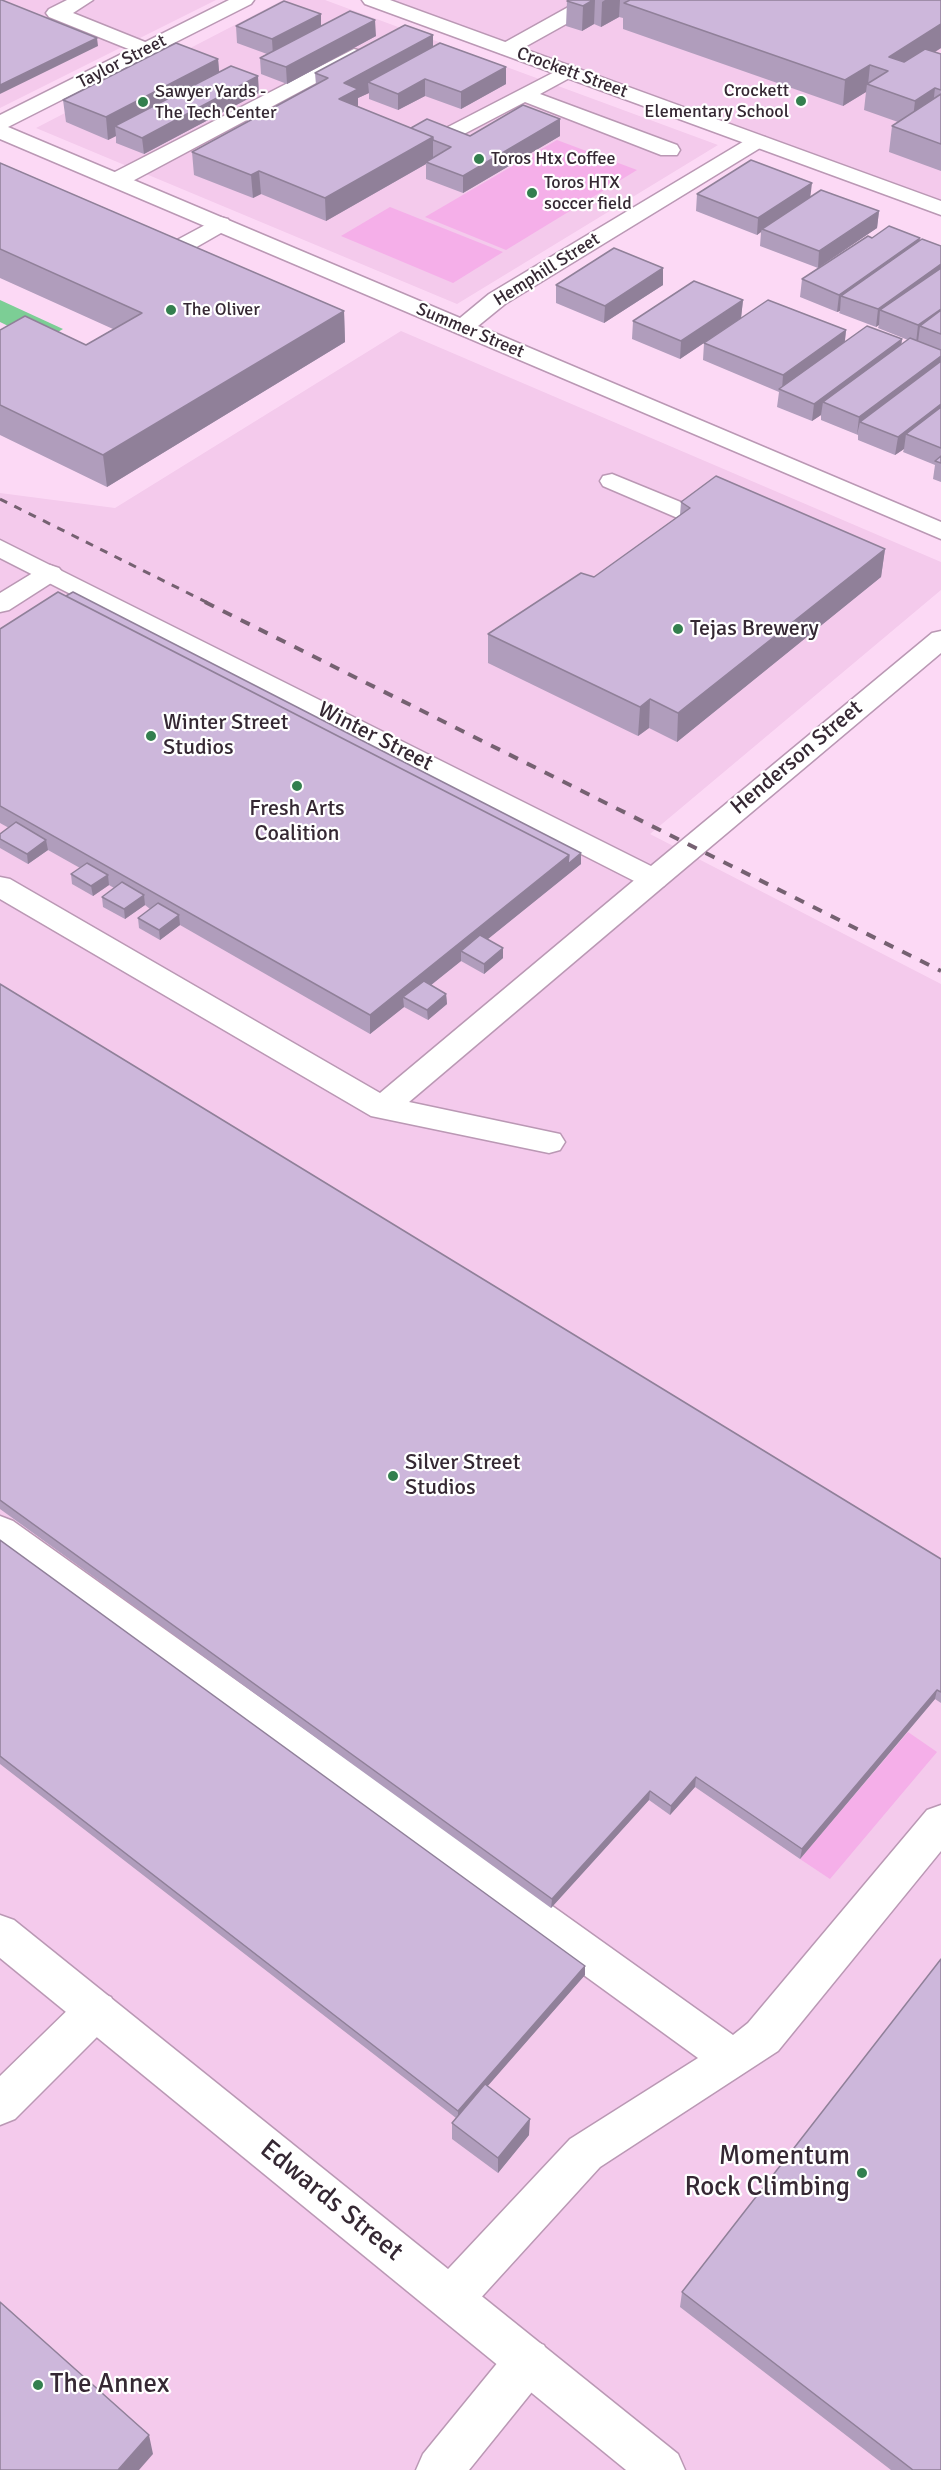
<!DOCTYPE html>
<html>
<head>
<meta charset="utf-8">
<style>
	body { margin:0 }
	canvas { display:block; background:#fcd9f5 }
</style>
</head>
<body>
<canvas width="941" height="2470"></canvas>
<script>
const ctx = document.querySelector('canvas').getContext('2d');
ctx.lineJoin = 'round';
function fillPath(path, color) {
  ctx.fillStyle = color;
  ctx.fill(path, 'evenodd');
}
function shape(rows) {
  const path = new Path2D();
  for (const r of rows) {
    path.moveTo(r[0], r[1]);
    for (let i = 2; i < r.length; i += 2) path.lineTo(r[i], r[i + 1]);
  }
  return path;
}
function trace(path, color, width, dash) {
  ctx.strokeStyle = color;
  ctx.lineWidth = width;
  ctx.lineCap = dash ? 'butt' : 'round';
  ctx.setLineDash(dash || []);
  ctx.stroke(path);
}
function drawText(font, color, halo, rows, align = 'center') {
  ctx.font = font + ' Signika,sans-serif';
  ctx.lineWidth = 4.5;
  ctx.setLineDash([]);
  ctx.textBaseline = 'middle';
  ctx.strokeStyle = halo;
  ctx.fillStyle = color;
  for (const [text, x, y, turn = 0] of rows) {
    ctx.save();
    ctx.translate(x, y);
    ctx.rotate((+turn || 0) * Math.PI / 180);
    ctx.textAlign = isNaN(turn) ? turn : align;
    if (halo) ctx.strokeText(text, 0, 0);
    ctx.fillText(text, 0, 0);
    ctx.restore();
  }
}
fillPath(shape([
	[0,0,216,0,0,108],
	[283,0,325,0,718,145,457,304,36,128],
	[382,0,941,0,941,203],
	[401,331,941,562,941,590,650,834,941,984,941,2470,0,2470,0,493,115,508]
]), '#f4caec');
fillPath(shape([
	[557,140,637,170,506,250,425,217],
	[390,207,503,252,453,283,341,236],
	[908,1732,937,1752,830,1879,800,1859]
]), '#f5afe9');
fillPath(shape([
	[0,300,63,329,41,342,0,322]
]), '#7cce95');
const service = shape([
	[67,0,93,0,73,13,155,46,158,50,155,54,148,56,141,54,49,17,46,13,49,9,67,0],
	[581,0,605,0,602,4,514,53,507,55,500,53,497,49,500,45,581,0],
	[354,49,361,51,364,55,361,59,125,185,109,185,106,180,109,175,354,49],
	[568,65,575,67,578,71,575,75,540,94,677,145,680,150,677,155,661,155,525,102,462,135,448,135,444,131,448,127,568,65],
	[220,217,228,219,231,224,228,229,165,265,149,265,146,260,149,255,220,217],
	[612,474,705,512,709,517,705,522,696,525,687,522,603,486,600,481,603,476,612,474],
	[50,565,59,568,63,573,59,578,9,610,0,612,0,593,41,568,50,565],
	[654,870,664,872,669,879,664,886,409,1102,560,1134,565,1142,560,1150,549,1153,371,1116,0,899,0,877,10,879,380,1093,644,872,654,870],
	[0,1516,13,1521,733,2035,748,2023,927,1810,941,1805,941,1851,778,2051,600,2167,467,2313,451,2320,435,2313,429,2298,435,2283,570,2139,698,2058,0,1551,0,1516],
	[96,1991,111,1997,117,2010,111,2023,15,2119,0,2125,0,2076,81,1997,96,1991],
	[528,2338,544,2345,551,2361,544,2377,469,2470,416,2470,423,2454,512,2345,528,2338]
]);
const minor = shape([
	[229,0,254,0,251,4,8,127,460,318,489,294,751,137,765,137,769,141,765,145,505,304,478,326,941,522,941,539,0,139,0,115,229,0],
	[0,540,651,866,932,633,941,631,941,653,664,886,654,888,644,886,0,558,0,540]
]);
const tertiary = shape([
	[0,1915,14,1920,678,2454,685,2470,626,2470,0,1958,0,1915]
]);
const secondary = shape([
	[362,0,390,0,941,201,941,215,365,4,362,0]
]);
trace(service, '#ba98b4', 3);
trace(minor, '#ba98b4', 3);
trace(tertiary, '#ba98b4', 3);
trace(secondary, '#ba98b4', 3);
fillPath(service, '#fff');
fillPath(minor, '#fff');
fillPath(tertiary, '#fff');
fillPath(secondary, '#fff');
trace(shape([
	[0,499,208,603]
]), '#756171', 3, [8, 8]);
trace(shape([
	[205,602,941,971]
]), '#756171', 4, [10, 10]);
fillPath(shape([
	[568,0,941,0,941,48,935,52,941,54,941,171,889,152,892,126,898,122,864,110,866,92,843,106,623,29,623,18,619,17,601,27,594,24,582,31,566,26,567,1],
	[236,26,321,26,376,36,287,84,261,74,260,58,267,54,237,43],
	[433,35,433,47,506,67,506,84,461,109,425,96,398,110,369,99,369,93,358,98,358,107,411,128,470,136,560,119,560,136,463,193,426,179,426,164,326,221,261,194,253,198,194,175,192,152,316,85,315,73],
	[218,59,219,72,259,93,144,154,116,143,116,136,108,140,66,122,63,100],
	[0,163,344,311,345,342,107,487,0,435,0,330,86,345,113,329,0,278],
	[697,194,811,196,879,211,877,228,818,268,760,246,761,232,757,235,696,211],
	[872,238,920,238,919,241,941,246,941,482,933,479,935,465,903,452,904,449,895,455,858,440,858,435,821,420,821,415,812,421,777,407,779,392,703,360,704,343,680,359,632,339,633,321,743,300,741,318,846,330,845,341,902,339,901,345,908,340,878,328,879,325,876,327,839,313,840,311,837,312,800,297,802,279],
	[556,285,663,285,604,323,556,303],
	[681,502,885,549,881,577,677,742,649,728,638,736,488,663,488,634,594,577,680,515],
	[0,629,581,853,581,864,488,939,503,958,484,974,461,961,431,985,446,994,447,1004,428,1020,404,1007,370,1034,180,925,160,940,139,928,138,918,150,909,145,905,125,919,103,907,102,897,114,888,109,885,93,896,72,884,71,874,80,868,48,850,28,864,0,848,0,834,9,828,0,823],
	[0,984,941,1559,941,1703,935,1699,800,1859,695,1787,670,1815,649,1800,551,1908,0,1509],
	[0,1540,585,1975,487,2086,529,2135,498,2173,452,2139,452,2123,456,2118,0,1764],
	[682,2292,941,2470,891,2470,680,2307]
]), '#b09dbc');
fillPath(shape([
	[593,0,595,0,594,24,582,31,583,6],
	[605,0,620,0,619,17,601,27,602,2],
	[321,14,321,31,273,56,272,39],
	[375,20,376,36,287,84,286,67],
	[941,24,941,48,887,82,889,57],
	[433,35,433,57,368,82,369,93,358,98,358,111,339,99,344,83],
	[97,38,98,46,0,94,0,85],
	[218,59,220,82,115,126,116,136,108,140,106,117],
	[870,65,868,85,867,84,866,92,843,106,845,80],
	[506,67,506,84,461,109,461,92],
	[258,76,259,93,144,154,142,138],
	[425,79,425,96,398,110,398,94],
	[935,88,932,114,912,127,915,101],
	[560,119,560,136,463,193,463,176],
	[433,137,433,160,426,162,426,164,326,221,325,198],
	[259,171,261,194,253,198,251,175],
	[812,183,810,200,762,229,761,232,757,235,758,218],
	[879,211,877,228,818,268,819,251],
	[920,238,917,256,841,296,840,311,837,312,839,295],
	[941,264,941,280,880,310,879,325,876,327,878,309],
	[663,268,663,285,604,323,605,306],
	[743,300,741,318,680,359,681,341],
	[941,309,920,326,918,342,916,343,918,325],
	[344,311,345,342,107,487,103,455],
	[846,330,844,348,782,390,783,375],
	[902,339,900,357,823,402,821,415,812,421,814,404],
	[941,356,941,372,860,422,857,435,859,417],
	[941,404,941,420,906,434,904,449,895,455,898,437],
	[885,549,881,577,677,742,678,713],
	[650,699,649,728,638,736,640,707],
	[46,840,48,850,28,864,27,854],
	[581,853,581,864,468,955,461,951,461,961,411,1001,403,997,404,1007,370,1034,370,1015,569,855],
	[108,875,109,885,93,896,91,886],
	[144,895,145,905,125,919,124,909],
	[179,915,180,925,160,940,159,930],
	[503,948,503,958,484,974,484,964],
	[446,994,447,1004,428,1020,427,1010],
	[937,1690,935,1699,800,1859,802,1849],
	[696,1777,695,1787,670,1815,671,1806],
	[650,1791,649,1800,551,1908,552,1899],
	[585,1966,585,1975,458,2120,458,2111],
	[530,2119,529,2135,498,2173,498,2158],
	[149,2435,153,2454,139,2470,118,2470]
]), '#908099');
const building = shape([
	[0,0,2,0,97,38,0,85,0,0],
	[568,0,593,0,583,6,567,1,568,0],
	[630,0,941,0,941,24,889,57,904,62,925,49,941,54,941,90,935,88,915,101,867,84,888,71,870,65,845,80,624,3,630,0],
	[284,1,321,14,272,39,236,26,284,1],
	[350,11,375,20,286,67,260,58,350,11],
	[405,25,433,35,344,83,358,89,339,99,433,137,325,198,259,171,251,175,192,152,328,78,315,73,405,25],
	[176,43,218,59,106,117,63,100,176,43],
	[440,43,506,67,461,92,425,79,398,94,368,82,440,43],
	[231,66,258,76,142,138,115,126,231,66],
	[941,94,941,144,892,126,941,94],
	[523,105,560,119,463,176,426,162,451,147,433,140,433,137,411,128,427,119,470,136,523,105],
	[751,160,812,183,758,218,697,194,751,160],
	[0,163,344,311,103,455,0,405,0,330,25,316,86,345,142,313,0,249,0,163],
	[821,190,879,211,819,251,762,229,821,190],
	[889,226,920,238,839,295,802,279,868,236,872,238,889,226],
	[922,239,941,246,941,264,878,309,841,296,922,239],
	[614,248,663,268,605,306,556,285,614,248],
	[941,268,941,309,918,325,880,310,941,268],
	[694,281,743,300,681,341,633,321,694,281],
	[768,300,846,330,783,375,704,343,768,300],
	[941,310,941,334,920,326,941,310],
	[867,326,902,339,814,404,779,389,867,326],
	[910,338,941,350,941,356,859,417,823,402,910,338],
	[941,361,941,404,898,437,860,422,941,361],
	[941,407,941,448,906,434,941,407],
	[941,456,941,463,935,461,941,456],
	[716,476,885,549,678,713,650,699,640,707,488,634,581,573,594,577,690,508,681,502,716,476],
	[58,592,569,855,370,1015,0,806,0,629,58,592],
	[73,592,581,853,568,864,569,855,66,596,73,592],
	[16,822,46,840,27,854,0,839,0,834,16,822],
	[87,863,108,875,91,886,71,874,87,863],
	[122,882,144,895,124,909,102,897,122,882],
	[158,903,179,915,159,930,138,918,158,903],
	[480,935,503,948,484,964,461,951,480,935],
	[424,981,446,994,427,1010,403,997,424,981],
	[0,984,941,1559,941,1692,937,1690,802,1849,696,1777,671,1806,650,1791,552,1899,0,1500,0,984],
	[0,1540,585,1966,458,2111,0,1756,0,1540],
	[941,1959,941,2470,913,2470,682,2292,941,1959],
	[485,2084,530,2119,498,2158,452,2123,485,2084],
	[0,2302,149,2435,118,2470,0,2470,0,2302]
]);
fillPath(building, '#cdb7db');
trace(building, '#908099', 1.5);
for (const [x, y, r, color] of [
	[801,101,6,"#337f4e"],
	[143,102,6,"#337f4e"],
	[479,159,6,"#337f4e"],
	[532,193,6,"#337f4e"],
	[171,310,6,"#337f4e"],
	[678,629,6,"#337f4e"],
	[151,736,6,"#337f4e"],
	[297,786,6,"#337f4e"],
	[393,1476,6,"#337f4e"],
	[862,2173,6,"#337f4e"],
	[38,2385,6,"#337f4e"]
]) {
  const dot = new Path2D();
  dot.arc(x, y, r, 0, 2 * Math.PI);
  ctx.fillStyle = color;
  ctx.fill(dot);
  trace(dot, '#fff', 2);
}
drawText('18px', '#352833', '#fff', [
	["Taylor Street",122,62,-27],
	["Crockett Street",572,73,20],
	["Hemphill Street",547,270,-32],
	["Summer Street",470,331,23]
]);
drawText('18px', '#352833', '#fff', [
	["Crockett",789,91,"right"],
	["Elementary School",789,112,"right"],
	["Sawyer Yards -",155,92],
	["The Tech Center",155,113],
	["Toros Htx Coffee",491,159],
	["Toros HTX",544,183],
	["soccer field",544,204],
	["The Oliver",183,310]
], 'left');
drawText('22px', '#352833', '#fff', [
	["Tejas Brewery",690,629],
	["Winter Street",163,723],
	["Studios",163,748],
	["Fresh Arts",297,809,"center"],
	["Coalition",297,834,"center"],
	["Silver Street",405,1463],
	["Studios",405,1488]
], 'left');
drawText('22px', '#352833', '#fff', [
	["Winter Street",375,737,27],
	["Henderson Street",797,758,-40]
]);
drawText('27px', '#352833', '#fff', [
	["Momentum",850,2157],
	["Rock Climbing",850,2188],
	["The Annex",50,2385,"left"]
], 'right');
drawText('27px', '#352833', '#fff', [
	["Edwards Street",331,2201,39]
]);
</script>
</body>
</html>
